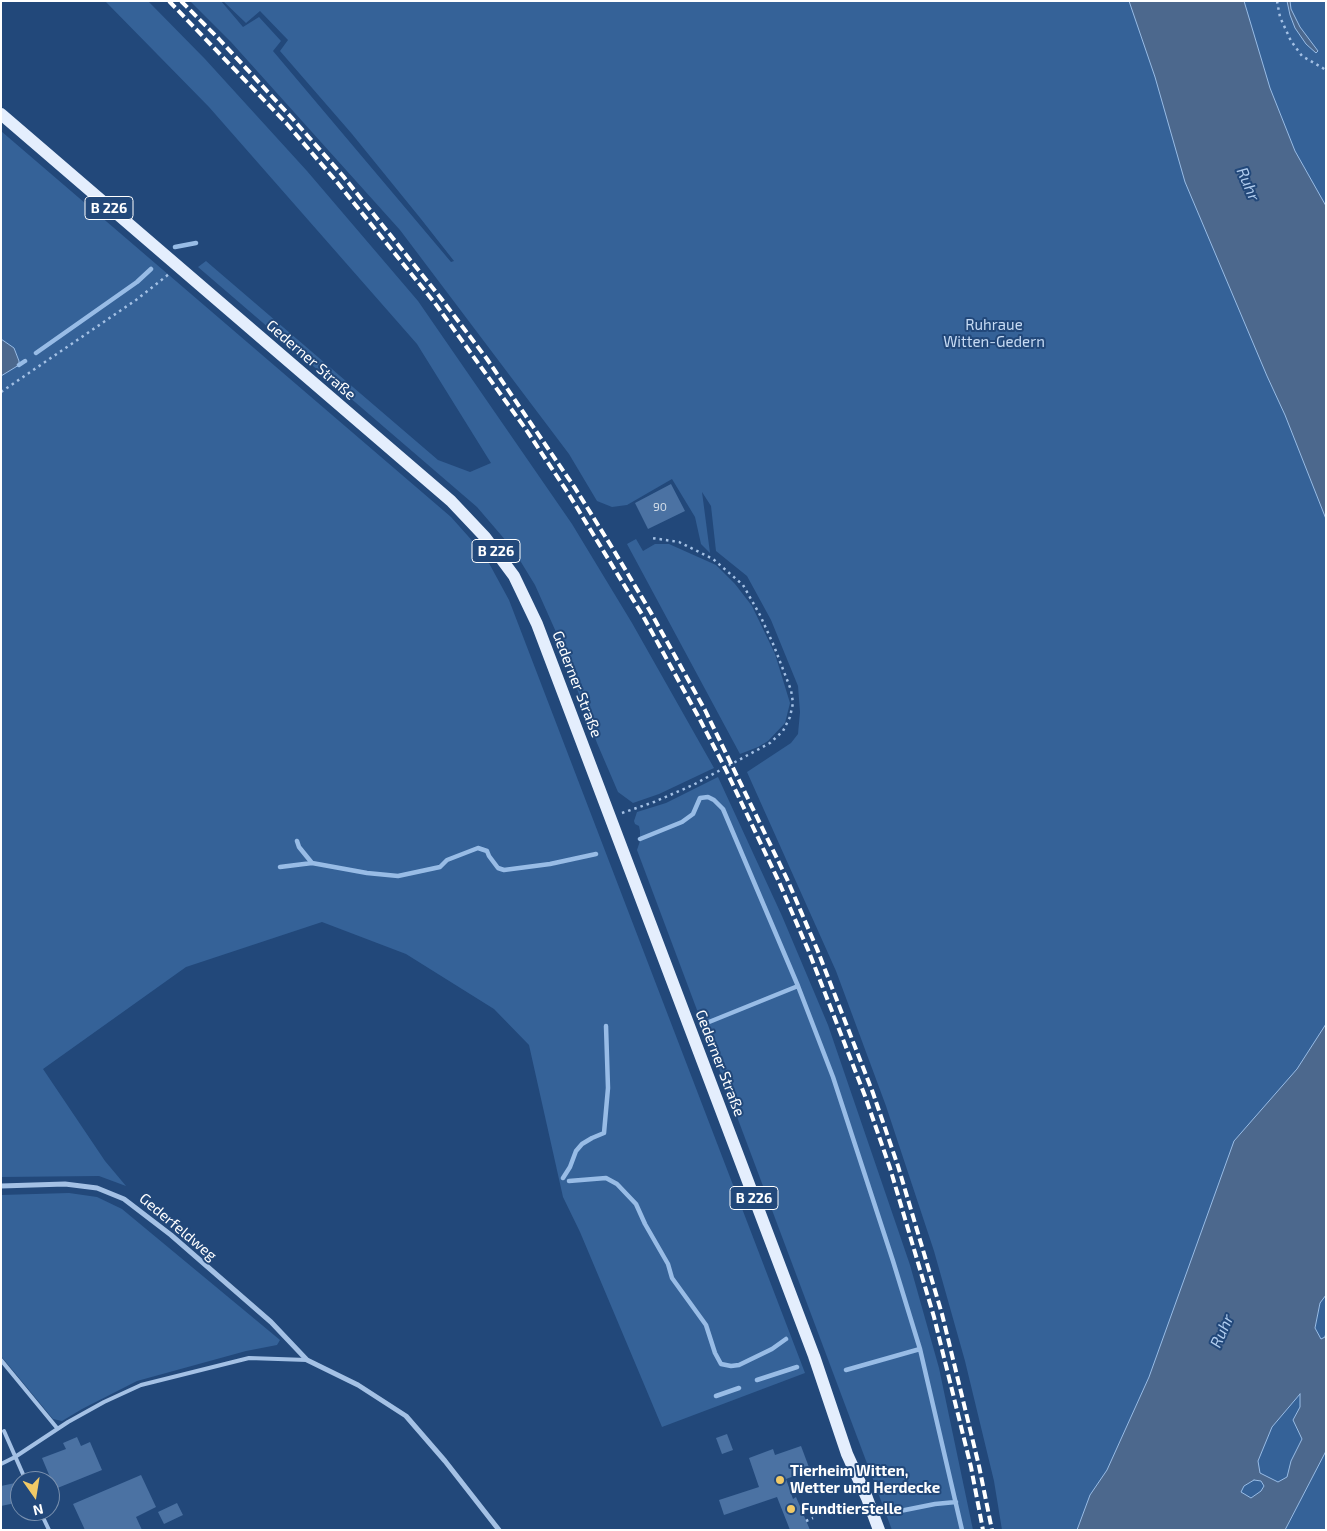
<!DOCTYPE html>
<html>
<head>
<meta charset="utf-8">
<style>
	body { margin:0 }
	#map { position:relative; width:1327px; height:1531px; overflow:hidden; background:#22487a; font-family:"Exo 2",sans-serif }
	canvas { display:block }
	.frame { position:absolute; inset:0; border:2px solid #fff; pointer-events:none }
	.north { position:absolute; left:10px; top:1471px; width:50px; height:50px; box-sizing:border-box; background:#22487a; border:1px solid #7a91af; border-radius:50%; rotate:167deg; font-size:14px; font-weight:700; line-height:20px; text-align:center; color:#fff }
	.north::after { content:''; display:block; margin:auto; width:18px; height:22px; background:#f1c966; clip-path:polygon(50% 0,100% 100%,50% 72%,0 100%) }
</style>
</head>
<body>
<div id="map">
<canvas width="1327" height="1531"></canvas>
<div class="frame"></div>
<div class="north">N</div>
</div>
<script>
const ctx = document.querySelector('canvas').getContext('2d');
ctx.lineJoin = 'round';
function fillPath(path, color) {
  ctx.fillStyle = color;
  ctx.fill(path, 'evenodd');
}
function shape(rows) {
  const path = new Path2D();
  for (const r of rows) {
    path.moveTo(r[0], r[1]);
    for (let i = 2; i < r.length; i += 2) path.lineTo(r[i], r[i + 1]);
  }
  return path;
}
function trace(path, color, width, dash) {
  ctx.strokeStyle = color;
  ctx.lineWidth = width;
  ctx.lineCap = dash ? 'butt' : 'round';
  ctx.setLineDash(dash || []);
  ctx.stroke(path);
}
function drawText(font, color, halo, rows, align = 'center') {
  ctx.font = font + ' "Exo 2",sans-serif';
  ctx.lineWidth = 4;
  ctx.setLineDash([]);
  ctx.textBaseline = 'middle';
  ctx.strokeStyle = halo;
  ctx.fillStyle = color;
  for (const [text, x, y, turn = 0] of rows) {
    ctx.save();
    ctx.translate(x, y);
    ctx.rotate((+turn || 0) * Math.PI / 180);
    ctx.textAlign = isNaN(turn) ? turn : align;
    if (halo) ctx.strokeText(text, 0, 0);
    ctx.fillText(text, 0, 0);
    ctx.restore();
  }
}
fillPath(shape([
	[105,1,148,1,205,59,307,171,418,301,572,524,632,623,714,768,659,794,633,803,618,792,597,743,556,632,535,585,513,549,477,507,198,267,206,261,438,460,470,472,491,463,417,344,209,107],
	[190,1,221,1,243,27,259,17,281,41,273,51,451,262,454,261,421,219,352,134,280,51,288,40,260,11,246,23,223,1,1326,1,1326,1530,1002,1530,994,1481,965,1361,934,1251,886,1106,836,971,747,772,791,743,798,734,800,712,798,686,771,620,747,576,716,551,711,506,702,492,710,553,701,544,695,517,672,479,627,505,612,507,597,501,569,454,400,230,231,42],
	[1,131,451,517,484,554,509,600,805,1373,662,1427,580,1232,563,1197,529,1045,494,1009,406,954,322,922,186,967,43,1069,105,1161,126,1186,99,1176,1,1177,1,376,19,365,19,361,14,348,1,339],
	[636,539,643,551,655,544,669,544,716,565,735,584,752,606,775,654,790,703,785,723,768,741,758,747,740,754,627,544],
	[718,777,782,916,828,1025,910,1265,939,1368,973,1530,892,1530,637,850,640,841,640,831,639,826,635,824,634,821,637,812,666,803],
	[69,1193,97,1197,122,1209,280,1340,277,1345,246,1351,137,1381,82,1409,62,1421,53,1419,1,1356,1,1195]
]), '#356298');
const water = shape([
	[1129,1,1244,1,1270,88,1295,151,1326,206,1326,519,1285,415,1267,376,1185,182,1155,77,1129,1],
	[1287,1,1290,1,1291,9,1300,27,1318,51,1316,53,1306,44,1295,28,1290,15,1287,1],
	[1,339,14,348,19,361,19,365,1,376,1,339],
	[1326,1024,1326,1295,1320,1303,1315,1328,1321,1339,1325,1337,1326,1332,1326,1451,1285,1530,1077,1530,1090,1495,1107,1470,1149,1377,1234,1141,1297,1069,1326,1024],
	[1300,1394,1300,1407,1293,1420,1302,1439,1291,1461,1287,1477,1278,1482,1260,1473,1258,1461,1272,1427,1300,1394],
	[1254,1480,1261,1481,1264,1486,1261,1491,1251,1498,1241,1492,1244,1486,1254,1480]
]);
fillPath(water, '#4c688d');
trace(water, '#98bce6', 1);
trace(shape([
	[175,247,196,243],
	[36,353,137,282,151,269],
	[19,365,25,361],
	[640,839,682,822,693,814,700,798,708,797,714,800,723,809,798,986,833,1077,893,1261,920,1349,962,1530],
	[297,841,299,847,312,863],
	[280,867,312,863,367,873,398,876,440,867,447,860,478,848,487,851,489,856,498,868,504,870,550,864,596,854],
	[709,1022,798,986],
	[563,1178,570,1167,576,1151,582,1144,592,1138,604,1133,608,1088,606,1026],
	[569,1181,606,1178,617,1184,636,1204,645,1224,668,1264,672,1278,706,1325,715,1353,721,1364,731,1366,739,1365,772,1349,786,1339],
	[846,1370,920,1349],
	[757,1380,797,1367],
	[716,1396,739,1388],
	[895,1512,935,1504,956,1502]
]), '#98bce6', 4.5);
fillPath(shape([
	[671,484,685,511,648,529,635,503],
	[727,1434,733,1450,722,1454,716,1438],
	[77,1437,81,1446,90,1442,102,1470,55,1489,42,1458,66,1449,63,1443],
	[801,1446,810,1470,786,1479,793,1499,796,1497,810,1530,790,1530,777,1497,724,1515,719,1500,759,1487,749,1458,773,1449,775,1455],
	[141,1475,156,1507,136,1517,142,1530,85,1530,73,1504],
	[20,1482,20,1502,1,1506,1,1486],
	[177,1503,183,1515,164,1524,158,1512]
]), '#4b72a3');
trace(shape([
	[1277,1,1280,17,1291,41,1302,56,1326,70],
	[1,392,136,300,169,274],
	[622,813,654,802,693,785,770,743,783,731,790,717,793,703,791,690,774,646,760,615,743,585,713,559,679,542,652,538],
	[806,1521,813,1518]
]), '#a4c1e5', 2.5, [2.5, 4]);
trace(shape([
	[1,1360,57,1428],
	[4,1431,26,1481],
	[1,1464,15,1457,68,1422,104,1402,141,1385,249,1358,307,1360],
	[40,1511,49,1530]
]), '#a4c1e5', 4);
trace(shape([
	[1,1186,65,1184,97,1188,124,1199,171,1235,271,1322,307,1360,358,1385,406,1416,445,1461,499,1530]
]), '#a4c1e5', 5);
trace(shape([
	[1,114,451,501,485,537,514,576,537,624,814,1356,847,1454,867,1498,879,1530]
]), '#e4eefd', 12);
trace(shape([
	[169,1,286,123,336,181,434,302,525,428,568,493,643,616,698,716,725,768,779,882,809,952,865,1096,890,1168,934,1317,971,1467,983,1530],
	[181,1,219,39,292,118,343,176,440,297,487,359,575,488,613,549,650,611,705,710,787,879,817,949,873,1093,898,1166,942,1314,979,1466,992,1530]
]), '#fff', 4, [9, 4]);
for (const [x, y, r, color] of [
	[780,1480,5,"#f1c966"],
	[791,1509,5,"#f1c966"]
]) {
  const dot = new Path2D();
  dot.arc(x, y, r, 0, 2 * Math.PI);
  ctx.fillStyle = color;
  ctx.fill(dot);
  trace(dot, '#22487a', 2);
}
drawText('12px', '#d2dce8', null, [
	["90",660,507]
]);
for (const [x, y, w] of [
	[109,208,48],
	[496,551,48],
	[754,1198,48]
]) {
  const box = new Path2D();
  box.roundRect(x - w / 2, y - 11.5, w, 23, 4);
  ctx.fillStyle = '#22487a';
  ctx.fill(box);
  trace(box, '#fff', 1);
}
drawText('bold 14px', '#fff', null, [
	["B 226",109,208],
	["B 226",496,551],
	["B 226",754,1198]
]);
drawText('15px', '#c7dbf4', '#22487a', [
	["Ruhraue",994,325],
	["Witten-Gedern",994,342]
]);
drawText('15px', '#fff', '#22487a', [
	["Gederner Straße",311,360,41],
	["Gederner Straße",577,684,69],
	["Gederner Straße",720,1063,69],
	["Gederfeldweg",178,1227,40]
]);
drawText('bold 15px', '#fff', '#22487a', [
	["Tierheim Witten,",790,1471],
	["Wetter und Herdecke",790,1488],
	["Fundtierstelle",801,1509]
], 'left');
drawText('italic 16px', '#afcbed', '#22487a', [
	["Ruhr",1248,184,67],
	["Ruhr",1222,1331,-66]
]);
</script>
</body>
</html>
